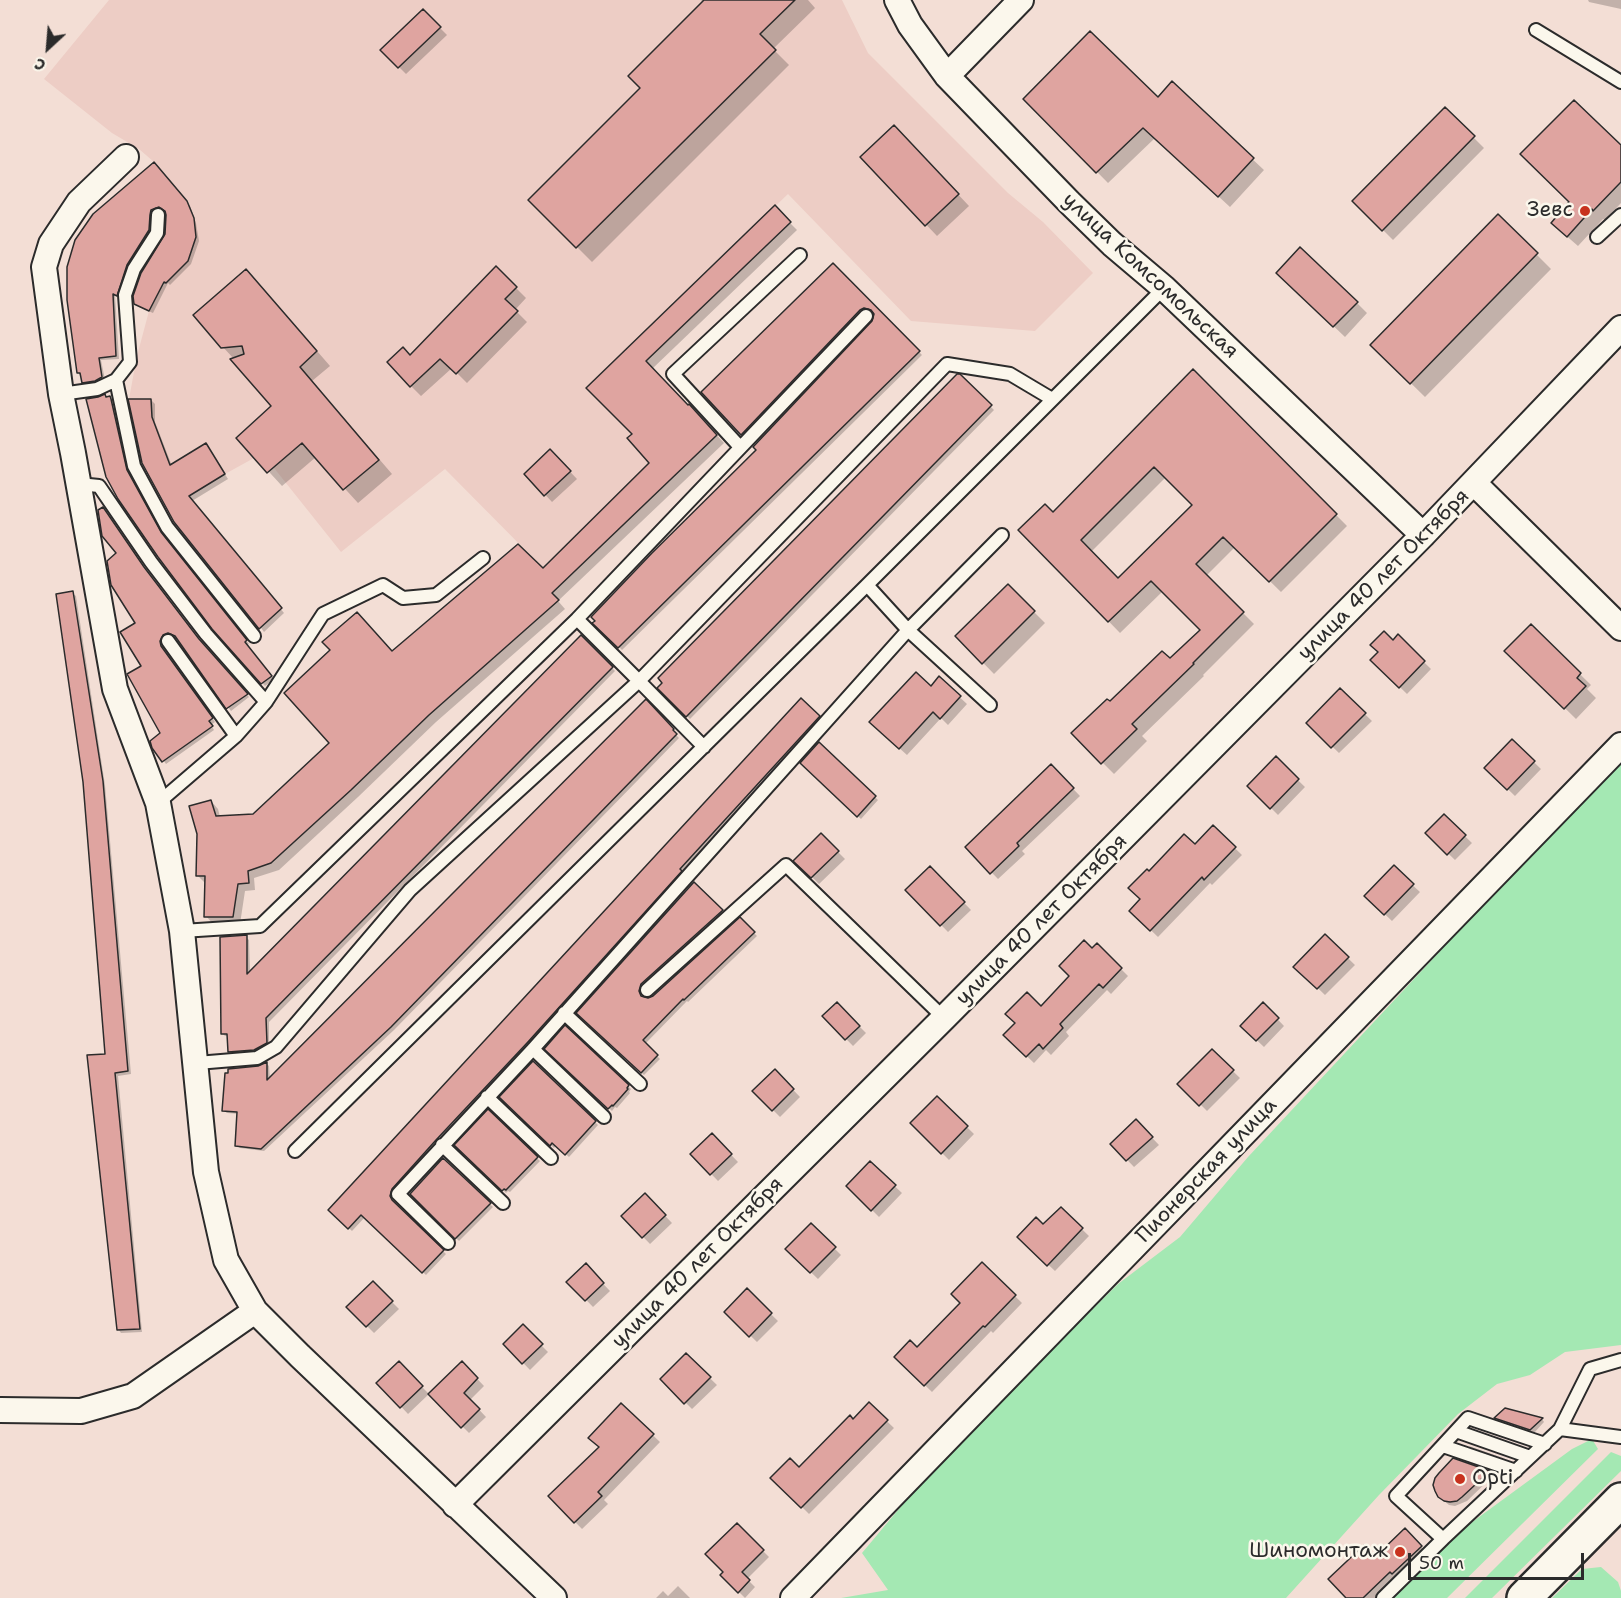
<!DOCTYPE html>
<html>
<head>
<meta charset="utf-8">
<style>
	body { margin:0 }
	#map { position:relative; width:1621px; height:1598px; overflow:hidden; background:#f3ded5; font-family:"Shantell Sans",sans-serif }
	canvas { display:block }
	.north { position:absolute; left:18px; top:18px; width:60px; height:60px; -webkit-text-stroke:4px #fbf7ec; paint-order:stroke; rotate:206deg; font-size:16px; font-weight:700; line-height:24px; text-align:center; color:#2b2b2b }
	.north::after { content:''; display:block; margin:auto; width:21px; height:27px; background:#2b2b2b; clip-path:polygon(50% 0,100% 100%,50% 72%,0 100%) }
	.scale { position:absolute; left:1408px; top:1553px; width:176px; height:27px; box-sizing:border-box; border:3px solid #2b2b2b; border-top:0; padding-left:8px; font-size:18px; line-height:21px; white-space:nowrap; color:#2b2b2b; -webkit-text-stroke:4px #fbf7ec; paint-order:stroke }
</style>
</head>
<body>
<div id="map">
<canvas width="1621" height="1598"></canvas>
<div class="north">С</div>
<div class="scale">50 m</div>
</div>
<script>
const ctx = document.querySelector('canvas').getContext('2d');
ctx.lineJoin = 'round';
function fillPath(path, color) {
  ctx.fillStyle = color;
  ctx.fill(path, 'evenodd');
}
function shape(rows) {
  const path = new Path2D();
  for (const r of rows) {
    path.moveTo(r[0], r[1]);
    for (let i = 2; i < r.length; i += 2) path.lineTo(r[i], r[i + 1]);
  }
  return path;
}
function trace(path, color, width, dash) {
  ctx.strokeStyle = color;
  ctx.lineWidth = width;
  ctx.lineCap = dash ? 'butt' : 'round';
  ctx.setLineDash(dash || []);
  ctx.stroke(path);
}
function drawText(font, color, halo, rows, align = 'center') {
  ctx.font = font + ' "Shantell Sans",sans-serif';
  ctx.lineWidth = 5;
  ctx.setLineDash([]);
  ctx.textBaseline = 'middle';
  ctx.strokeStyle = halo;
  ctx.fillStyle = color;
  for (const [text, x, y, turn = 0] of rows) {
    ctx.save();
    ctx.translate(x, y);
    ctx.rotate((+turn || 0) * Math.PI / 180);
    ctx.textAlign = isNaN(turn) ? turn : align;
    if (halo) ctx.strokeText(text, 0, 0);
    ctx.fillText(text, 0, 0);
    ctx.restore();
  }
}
fillPath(shape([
	[109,0,842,0,868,53,1008,193,1043,222,1093,273,1035,331,911,321,788,194,619,356,665,404,627,438,649,463,543,568,445,469,341,552,274,468,267,473,254,458,225,474,205,443,170,465,152,417,151,399,129,399,137,356,149,311,161,288,188,261,196,237,194,218,187,201,154,162,139,149,112,133,44,79]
]), '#edcdc5');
fillPath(shape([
	[1621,752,1621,1345,1565,1352,1530,1375,1497,1384,1458,1414,1379,1495,1286,1598,841,1598,888,1590,862,1553,944,1455,1118,1284,1180,1237,1248,1157,1441,950,1479,900],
	[1592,1439,1598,1449,1447,1598,1392,1598,1449,1539,1572,1449],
	[1611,1452,1621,1456,1621,1471,1492,1598,1465,1598],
	[1601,1567,1618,1582,1621,1591,1621,1598,1552,1598,1582,1569]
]), '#a4e8b3');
fillPath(shape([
	[701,0,808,0,815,8,773,49,789,65,592,262,530,200,642,88,703,2],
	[1588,0,1621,0,1621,9,1589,2],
	[423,11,447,35,406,74,382,50],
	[1172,84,1264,170,1230,207,1155,138,1108,183,1025,99,1158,99],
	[1445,109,1484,148,1393,240,1354,201],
	[905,138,969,206,937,236,862,157],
	[1621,147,1621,203,1605,220,1603,219,1578,246,1563,233],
	[154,164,190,206,196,223,199,241,191,264,170,285,168,283,153,313,139,307,135,303,167,234,167,212,163,209,154,213,151,234,120,298,115,295,119,359,101,360,105,380,98,384,87,385,78,372],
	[775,208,797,230,652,369,688,407,696,413,724,443,558,601,565,609,436,722,358,797,279,870,254,878,255,890,245,891,240,924,213,924,206,916,205,883,197,875,211,801,218,809,220,817,253,815,331,743,392,653,543,570,651,463,634,434,588,388],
	[1498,216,1551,269,1425,397,1372,345],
	[833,265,922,355,622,650,595,623,758,450,874,322,874,312,868,310,863,313,745,437,703,392],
	[496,268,526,298,515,310,527,322,467,383,452,368,421,396,411,386,410,357],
	[246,271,260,285,330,366,312,381,392,474,358,503,316,457,282,486,238,438,273,406,234,359,222,346],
	[1278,273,1357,303,1367,313,1345,337],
	[1193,371,1347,526,1281,592,1235,547,1206,576,1254,624,1203,675,1204,676,1142,736,1147,741,1114,774,1073,733,1110,703,1170,660,1202,630,1163,591,1120,633,1020,530,1053,514],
	[1166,477,1194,505,1119,580,1091,552],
	[960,376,994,410,690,719,659,688],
	[105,396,107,398,110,397,113,400,129,473,163,536,249,644,247,645,274,679,265,686,214,628,119,498],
	[151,400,155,404,155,422,172,466,209,449,228,479,192,501,284,613,264,632,143,463],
	[557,458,577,479,552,502,526,474],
	[147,572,202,644,249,697,231,711,178,638,172,635,166,638,162,645,164,650,215,722,211,725,214,730,166,764,154,747,162,734,143,667,137,623],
	[1008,586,1045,623,994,674,957,636],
	[72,593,76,596,105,785,131,1074,118,1076,142,1332,121,1333,118,1329,107,1056],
	[1531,626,1591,685,1587,689,1596,698,1576,719,1507,651],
	[581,637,615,671,269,1022,269,1046,258,1052,232,1055,229,1052,229,1036,225,1036,222,1033,246,937,249,940,250,973],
	[1398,637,1431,669,1407,694,1372,660],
	[939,678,967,704,948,725,941,718,907,755,878,729,931,688],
	[1340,690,1372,721,1339,753,1308,723],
	[646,702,676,733,675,734,679,738,394,1030,264,1151,240,1148,236,1145,239,1114,227,1113,223,1110,258,1068,267,1064,269,1066,270,1080],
	[819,717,822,720,682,873,684,875,530,1046,394,1192,392,1200,395,1205,446,1254,426,1275,365,1217,352,1231,330,1210],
	[1512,741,1541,769,1515,796,1486,768],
	[819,744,878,800,861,819,802,763],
	[1276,759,1305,787,1278,815,1249,786],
	[1051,766,1080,796,1022,851,1025,854,998,879,967,847],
	[1444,816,1472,843,1455,860,1427,833],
	[1213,827,1242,855,1212,885,1210,883,1158,937,1131,911,1142,899,1149,873,1195,846],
	[821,835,845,859,819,884,796,861],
	[930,868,971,910,948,932,907,890],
	[1394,868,1420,892,1392,921,1366,896],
	[694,884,725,914,644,987,641,995,643,998,648,1000,653,997,740,919,757,936,688,1002,687,1001,645,1044,660,1059,644,1075,578,1013],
	[1325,936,1355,965,1325,995,1296,967],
	[1097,945,1128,976,1111,994,1107,990,1066,1032,1069,1036,1051,1055,1046,1050,1034,1063,1005,1035,1041,1008,1071,976],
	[837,1004,866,1033,853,1046,824,1016],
	[1263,1004,1284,1026,1264,1047,1242,1026],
	[565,1028,631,1089,629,1092,630,1093,617,1108,615,1107,612,1111,547,1048],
	[1212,1051,1240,1078,1207,1111,1180,1084],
	[533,1063,598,1125,569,1157,556,1145,554,1148,501,1097],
	[775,1071,800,1097,780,1117,754,1091],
	[937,1098,974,1134,949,1160,912,1123],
	[488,1112,540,1161,510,1192,508,1191,506,1193,457,1145],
	[1136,1121,1159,1145,1134,1167,1112,1144],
	[712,1135,738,1162,718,1181,692,1154],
	[443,1160,493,1207,459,1241,412,1194],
	[870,1163,902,1193,879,1217,848,1186],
	[645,1195,672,1223,650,1244,623,1216],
	[1061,1209,1089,1236,1055,1271,1019,1237,1044,1226],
	[811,1225,841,1255,818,1279,787,1249],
	[982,1264,1022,1303,993,1333,991,1331,932,1392,896,1357,917,1350,962,1303],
	[586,1266,610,1291,593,1307,569,1282],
	[373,1283,399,1309,374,1333,348,1307],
	[747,1291,778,1321,757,1342,726,1312],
	[523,1327,548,1352,530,1370,505,1344],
	[686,1355,717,1385,692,1409,662,1379],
	[462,1363,484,1386,470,1400,486,1417,469,1433,430,1394],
	[399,1364,429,1394,408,1414,379,1383],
	[869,1404,894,1428,809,1514,773,1478,799,1469,853,1421],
	[621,1405,660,1442,604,1500,608,1504,582,1529,550,1496,601,1447],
	[1506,1409,1542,1419,1544,1422,1534,1433,1499,1421,1497,1418],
	[1469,1446,1503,1458,1505,1459,1471,1448],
	[1489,1472,1493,1476,1467,1501,1455,1506,1449,1505,1444,1501],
	[737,1525,769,1557,747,1579,755,1587,745,1598,722,1575],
	[1405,1530,1428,1554,1398,1578,1377,1598,1348,1598,1376,1559],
	[678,1586,690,1598,656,1598,663,1591,668,1596]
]), '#0003');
const building = shape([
	[704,0,795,0,760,34,776,50,576,248,528,200,640,88,628,76,704,0],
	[423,9,441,27,398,68,380,50,423,9],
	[1090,31,1158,97,1172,81,1254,158,1218,197,1143,128,1096,173,1023,99,1090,31],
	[1574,100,1621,145,1621,182,1593,211,1592,209,1567,237,1551,223,1569,202,1520,154,1574,100],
	[1445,107,1475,136,1382,231,1352,201,1445,107],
	[894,125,959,194,925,226,860,157,894,125],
	[154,162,187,201,194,218,196,237,188,261,166,283,164,282,149,311,134,304,133,296,141,273,165,234,166,215,165,211,159,207,151,210,150,215,149,230,127,265,117,296,113,294,116,356,99,358,102,377,95,381,82,383,80,373,77,373,67,300,67,267,75,240,93,214,154,162],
	[775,205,791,222,646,361,688,405,689,404,717,435,552,593,559,600,429,715,351,790,271,863,248,871,249,883,238,884,233,917,204,917,205,876,196,876,197,834,189,806,211,800,216,816,253,814,329,743,284,693,330,650,322,642,357,612,392,651,518,544,543,568,649,463,627,438,632,434,586,388,775,205],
	[1498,214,1538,253,1410,384,1370,345,1498,214],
	[1300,247,1358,302,1333,327,1276,273,1300,247],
	[833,263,920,351,618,648,592,623,595,621,591,617,652,553,756,450,753,447,872,321,874,314,871,310,864,308,860,310,741,435,701,392,833,263],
	[496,266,517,287,505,299,518,311,456,374,440,359,410,387,387,362,403,347,410,355,496,266],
	[246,269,317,351,300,367,379,460,343,490,302,443,267,473,236,438,271,406,230,359,244,354,242,346,221,348,193,315,246,269],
	[1193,369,1337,514,1269,582,1223,537,1196,564,1244,612,1193,663,1194,664,1132,724,1137,729,1101,764,1071,733,1107,699,1110,701,1162,651,1170,658,1200,630,1151,581,1108,622,1018,530,1045,504,1053,512,1193,369],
	[1154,467,1192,505,1118,578,1081,540,1154,467],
	[957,374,960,374,992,405,686,717,657,688,662,683,658,678,957,374],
	[105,394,106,397,110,396,111,399,127,470,161,532,247,640,245,642,272,676,261,684,212,629,158,557,118,499,106,477,86,399,98,397,105,394],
	[128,399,151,399,152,417,170,465,206,443,225,474,189,496,282,608,259,629,174,522,142,463,128,399],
	[550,449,571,471,544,496,524,474,550,449],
	[103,507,144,567,199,639,248,694,226,709,175,636,168,633,163,635,160,641,161,646,213,718,209,721,213,726,162,762,152,748,150,741,160,733,127,674,141,666,120,632,135,623,111,585,107,561,116,553,102,536,98,510,103,507],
	[1008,584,1035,611,982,664,955,636,1008,584],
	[73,591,103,781,128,1071,115,1073,140,1329,117,1330,87,1055,105,1054,83,782,56,594,73,591],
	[1531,624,1581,673,1577,678,1586,686,1564,709,1504,651,1531,624],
	[1384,631,1393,640,1398,634,1425,661,1399,688,1370,660,1378,652,1370,645,1384,631],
	[581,635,613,667,266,1018,267,1043,254,1050,228,1052,227,1034,221,1034,220,937,247,935,247,974,581,635],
	[916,672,931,686,939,676,961,696,940,719,933,712,899,749,869,722,916,672],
	[1340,688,1366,713,1331,748,1306,723,1340,688],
	[801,698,820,716,680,869,682,871,527,1043,436,1140,392,1189,390,1196,392,1200,444,1250,422,1273,361,1215,348,1229,328,1210,801,698],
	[646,699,674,729,673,730,677,734,391,1027,261,1149,235,1146,237,1112,222,1111,225,1073,228,1073,228,1069,258,1066,267,1062,267,1080,646,699],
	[1512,739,1535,761,1507,790,1484,768,1512,739],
	[819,742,876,796,857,817,800,763,819,742],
	[1276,756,1299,779,1270,809,1247,786,1276,756],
	[1051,764,1074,788,1017,843,1019,846,990,874,965,847,1051,764],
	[1444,814,1466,835,1447,855,1425,833,1444,814],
	[1213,825,1236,847,1204,880,1202,877,1150,931,1129,911,1140,899,1128,888,1147,869,1149,871,1184,834,1195,844,1213,825],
	[821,833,839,851,811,878,793,861,821,833],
	[1394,865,1414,884,1384,915,1364,896,1394,865],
	[930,866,965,902,940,926,905,890,930,866],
	[694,882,723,910,641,984,639,991,641,996,648,998,653,996,740,917,755,932,684,1000,683,999,643,1040,658,1055,641,1073,576,1013,694,882],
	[1325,934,1349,957,1317,989,1293,967,1325,934],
	[1084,940,1092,948,1097,943,1122,968,1103,988,1099,984,1060,1024,1063,1028,1043,1049,1039,1044,1026,1057,1003,1035,1015,1023,1005,1014,1027,992,1041,1006,1069,976,1059,966,1084,940],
	[837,1002,860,1026,845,1040,822,1016,837,1002],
	[1263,1002,1279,1018,1256,1041,1240,1026,1263,1002],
	[565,1025,629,1085,627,1088,628,1089,613,1106,612,1105,608,1109,544,1049,565,1025],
	[1212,1049,1234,1070,1199,1106,1177,1084,1212,1049],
	[533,1061,596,1121,565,1155,552,1143,550,1146,499,1097,533,1061],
	[775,1069,794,1089,772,1111,752,1091,775,1069],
	[937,1096,968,1126,941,1154,910,1123,937,1096],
	[488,1109,538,1157,506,1190,504,1189,502,1191,454,1145,488,1109],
	[1136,1119,1153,1137,1126,1161,1110,1144,1136,1119],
	[712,1133,732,1154,710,1175,690,1154,712,1133],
	[443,1158,491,1203,455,1239,410,1194,443,1158],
	[870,1161,896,1185,871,1211,846,1186,870,1161],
	[645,1193,666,1215,642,1238,621,1216,645,1193],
	[1061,1207,1083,1228,1047,1266,1017,1237,1036,1217,1043,1224,1061,1207],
	[811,1223,836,1247,810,1273,785,1249,811,1223],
	[982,1262,1016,1295,985,1327,983,1326,924,1386,894,1357,910,1340,917,1347,960,1303,951,1294,982,1262],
	[586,1263,604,1283,585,1301,566,1282,586,1263],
	[373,1281,393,1301,366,1327,346,1307,373,1281],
	[747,1288,772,1313,749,1337,724,1312,747,1288],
	[523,1324,543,1344,522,1364,503,1344,523,1324],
	[686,1353,711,1377,684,1404,660,1379,686,1353],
	[399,1361,423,1386,400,1408,376,1383,399,1361],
	[462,1361,478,1378,464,1393,480,1409,461,1428,428,1394,462,1361],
	[869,1402,888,1420,801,1508,770,1478,790,1458,799,1467,850,1415,853,1419,869,1402],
	[621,1403,654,1434,598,1492,602,1496,574,1523,548,1496,599,1447,588,1438,621,1403],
	[1505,1408,1543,1418,1530,1430,1494,1418,1505,1408],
	[1453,1458,1490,1471,1462,1497,1457,1501,1450,1502,1444,1501,1438,1497,1435,1491,1433,1485,1435,1478,1439,1473,1453,1458],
	[737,1523,764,1550,742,1572,750,1580,738,1593,720,1575,723,1572,705,1554,737,1523],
	[1405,1528,1422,1546,1392,1574,1390,1572,1363,1598,1346,1598,1328,1579,1364,1545,1375,1557,1405,1528]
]);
fillPath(building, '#dfa4a0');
trace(building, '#2b2b2b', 1.5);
const lane = shape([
	[1536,30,1621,82],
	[1597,237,1621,215],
	[116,380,134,466,167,527,254,636],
	[61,394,97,389,116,380,130,362,125,295,134,269,157,233,158,215],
	[740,447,673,374,800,255],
	[79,484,99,486,151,562,206,634,266,702],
	[867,585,908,630,990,705],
	[168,641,236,736],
	[704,747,639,681,947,364,1010,374,1052,399],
	[158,803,236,736,266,702,323,614,383,585,403,598,436,595,483,558],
	[182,931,260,926,577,619,866,316],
	[647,990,786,865,944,1018],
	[564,1013,640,1084],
	[533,1049,604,1117],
	[197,1063,257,1058,276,1047,410,890,639,681,577,619],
	[487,1097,551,1158],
	[442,1145,503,1203],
	[295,1151,867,585,1164,288],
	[448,1243,398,1194,533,1049,908,630,1002,535],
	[1560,1429,1590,1369,1621,1360],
	[1456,1431,1530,1457],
	[1443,1446,1516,1471],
	[1443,1539,1396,1496,1468,1418,1545,1444],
	[1383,1598,1443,1539,1560,1429,1621,1437]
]);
const street = shape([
	[897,0,910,25,947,76,1069,202,1112,244,1164,288,1423,535],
	[947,76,1021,0],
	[126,157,79,202,51,244,44,267,61,394,73,453,115,689,158,803,182,931,206,1172,226,1260,255,1311,300,1356,554,1598],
	[1474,483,1621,628],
	[0,1410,81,1411,133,1396,255,1311],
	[455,1505,944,1018,1423,535,1621,328],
	[793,1598,1621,745]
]);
const secondary = shape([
	[1524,1598,1621,1500]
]);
trace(lane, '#2b2b2b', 16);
trace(street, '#2b2b2b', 28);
trace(secondary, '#2b2b2b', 38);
trace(lane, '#fbf7ec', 12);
trace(street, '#fbf7ec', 24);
trace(secondary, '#fbf7ec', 33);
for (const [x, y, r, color] of [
	[1585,211,6,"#c8321e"],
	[1460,1479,6,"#c8321e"],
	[1400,1552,6,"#c8321e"]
]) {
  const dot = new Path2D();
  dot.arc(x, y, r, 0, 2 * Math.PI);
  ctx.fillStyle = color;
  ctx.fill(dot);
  trace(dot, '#fbf7ec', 2);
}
drawText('21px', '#2b2b2b', '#fbf7ec', [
	["Зевс",1573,211],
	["Opti",1472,1479,"left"],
	["Шиномонтаж",1388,1552]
], 'right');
drawText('21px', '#2b2b2b', '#fbf7ec', [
	["улица Комсомольская",1150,276,43],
	["улица 40 лет Октября",1384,575,-45],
	["улица 40 лет Октября",1042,920,-45],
	["Пионерская улица",1207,1171,-46],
	["улица 40 лет Октября",698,1263,-45]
]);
</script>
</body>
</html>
